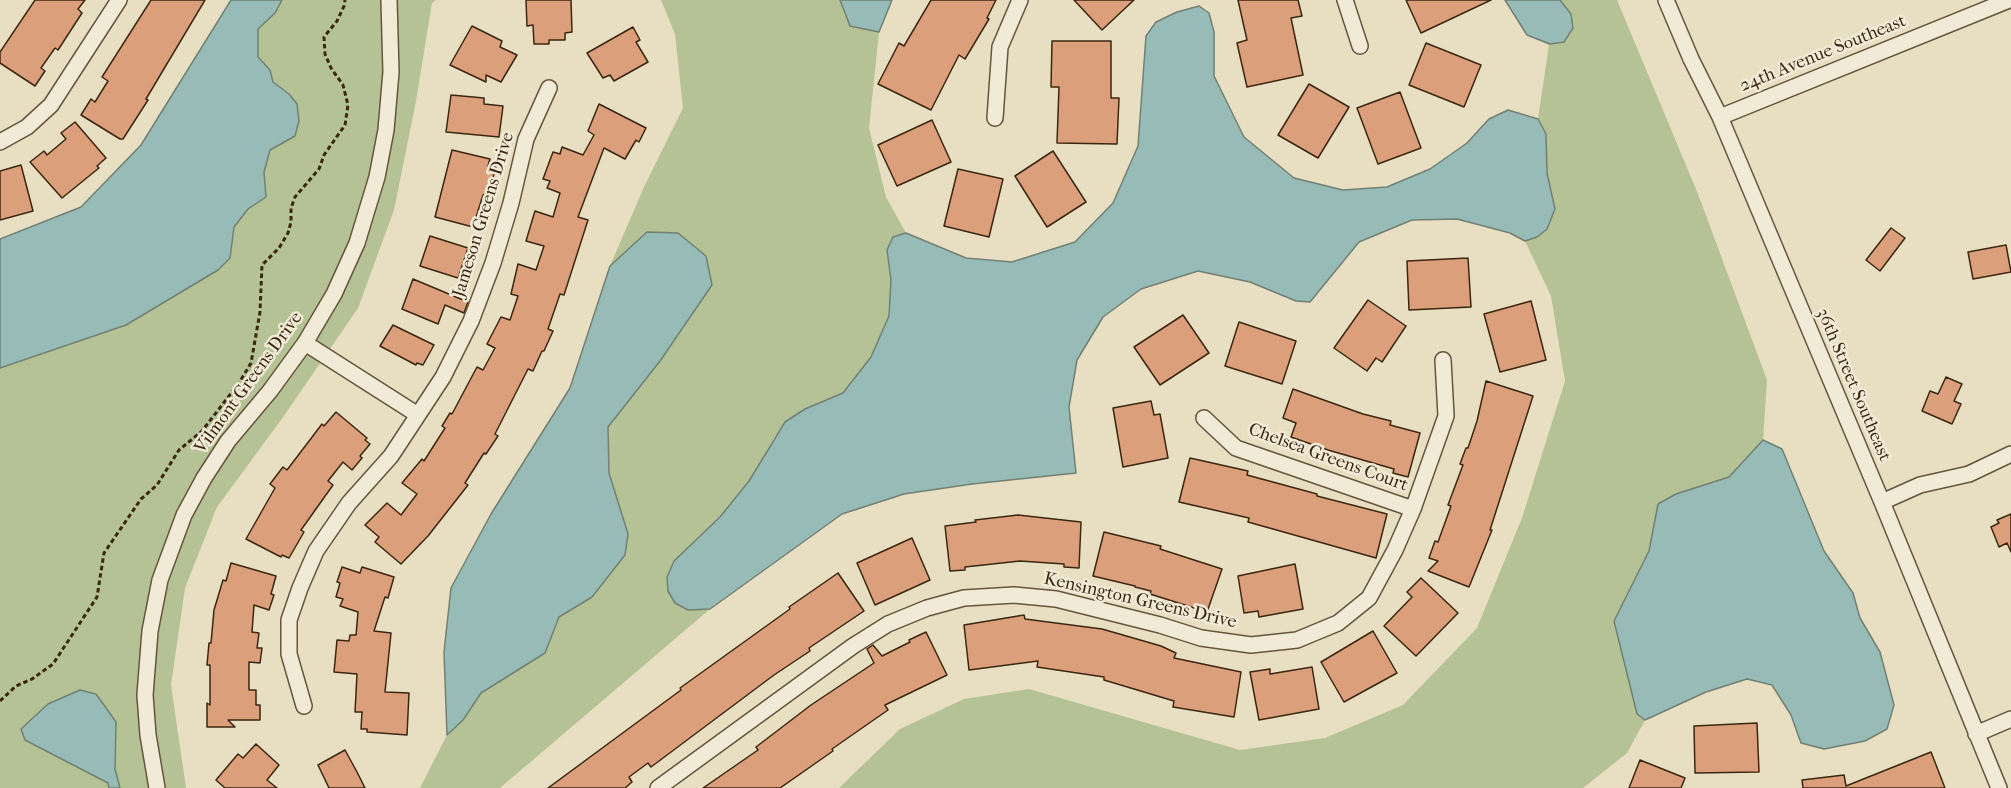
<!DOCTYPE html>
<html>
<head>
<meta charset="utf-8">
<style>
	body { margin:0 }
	canvas { display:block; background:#e8dec2 }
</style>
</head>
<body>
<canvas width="2011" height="788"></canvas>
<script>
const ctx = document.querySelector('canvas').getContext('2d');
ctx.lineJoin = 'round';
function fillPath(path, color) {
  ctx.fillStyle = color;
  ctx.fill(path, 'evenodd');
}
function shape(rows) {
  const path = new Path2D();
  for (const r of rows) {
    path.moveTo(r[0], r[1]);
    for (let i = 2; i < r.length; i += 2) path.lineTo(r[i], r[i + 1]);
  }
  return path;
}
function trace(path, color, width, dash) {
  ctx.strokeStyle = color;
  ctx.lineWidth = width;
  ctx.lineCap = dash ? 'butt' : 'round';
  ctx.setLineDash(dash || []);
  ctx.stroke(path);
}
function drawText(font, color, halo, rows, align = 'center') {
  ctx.font = font + ' "IM FELL French Canon",serif';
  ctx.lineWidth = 5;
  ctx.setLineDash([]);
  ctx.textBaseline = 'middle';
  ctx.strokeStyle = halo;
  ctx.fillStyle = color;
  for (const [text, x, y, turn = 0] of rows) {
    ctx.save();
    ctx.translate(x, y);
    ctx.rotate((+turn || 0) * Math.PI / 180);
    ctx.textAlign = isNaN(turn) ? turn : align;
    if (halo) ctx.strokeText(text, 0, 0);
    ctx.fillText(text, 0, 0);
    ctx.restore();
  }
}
fillPath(shape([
	[231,0,436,0,432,3,416,101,394,210,358,308,281,420,217,507,185,588,171,685,186,788,0,788,0,239,81,207,141,145],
	[661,0,892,0,879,32,869,128,886,197,906,233,893,237,887,250,891,280,889,316,871,357,843,393,805,409,775,436,749,481,720,517,688,610,710,609,500,788,420,788,447,735,444,652,451,588,491,514,570,388,610,266,644,187,683,108,675,34],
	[1505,0,1617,0,1698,194,1767,380,1763,440,1729,477,1676,494,1658,504,1649,551,1614,621,1637,713,1645,720,1627,753,1583,788,839,788,900,729,964,699,1029,689,1240,750,1325,738,1403,705,1477,628,1522,518,1565,381,1551,296,1525,241,1537,237,1555,209,1547,173,1546,134,1538,119,1549,45,1527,35]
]), '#b4c295');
const water = shape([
	[231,0,282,0,275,13,258,29,258,57,270,70,273,82,289,94,297,104,299,121,295,136,270,150,264,172,266,197,248,209,234,227,230,258,218,270,126,325,0,368,0,239,81,207,141,145,231,0],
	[840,0,892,0,879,32,850,26,840,0],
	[1505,0,1560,0,1571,14,1573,28,1564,42,1550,44,1527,35,1505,0],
	[1199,6,1209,13,1214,32,1214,76,1244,137,1294,178,1343,190,1387,187,1430,169,1467,143,1489,119,1508,110,1538,119,1546,134,1547,173,1555,209,1547,229,1537,237,1525,241,1510,233,1457,219,1412,220,1359,242,1310,302,1296,301,1250,282,1198,271,1141,289,1103,317,1077,360,1069,407,1076,473,972,484,904,494,842,514,710,609,688,610,675,603,668,591,667,577,674,561,720,517,749,481,785,422,805,409,843,393,871,357,889,316,891,280,887,250,893,237,906,233,966,258,1012,262,1075,242,1113,203,1138,146,1146,36,1156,22,1177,12,1199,6],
	[647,232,678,233,706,256,712,285,660,361,608,427,609,473,628,534,625,555,592,597,559,617,545,653,481,693,463,720,447,735,444,652,451,588,491,514,570,388,610,266,647,232],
	[1763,440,1782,449,1824,551,1853,593,1860,618,1880,652,1894,705,1887,729,1865,741,1824,749,1801,743,1791,715,1772,685,1747,679,1706,692,1645,720,1637,714,1614,621,1649,551,1658,504,1676,494,1729,477,1763,440],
	[80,690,96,694,116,722,115,769,120,788,109,788,108,783,25,740,21,729,48,704,80,690]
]);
fillPath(water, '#97bcb7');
trace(water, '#728074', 1.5);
const building = shape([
	[35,0,85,0,78,9,82,13,58,50,55,48,41,68,45,71,35,86,0,63,0,52,35,0],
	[151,0,205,0,146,99,148,100,123,139,120,139,81,115,91,99,95,102,108,81,102,77,151,0],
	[526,0,571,0,572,32,565,33,565,40,549,40,549,44,534,44,533,25,527,26,526,0],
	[931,0,996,0,987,18,989,19,965,59,959,55,931,110,878,84,899,43,904,46,931,0],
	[1074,0,1134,0,1102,30,1074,0],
	[1238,0,1298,0,1302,16,1291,18,1303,75,1247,87,1237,43,1247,40,1238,0],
	[1406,0,1491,0,1421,33,1406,0],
	[472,26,502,41,500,47,517,55,501,82,486,75,486,82,450,65,472,26],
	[633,27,640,40,636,42,648,62,614,81,610,75,603,78,587,53,633,27],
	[1052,41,1111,41,1111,98,1119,98,1117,144,1057,143,1059,87,1051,87,1052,41],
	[1426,43,1481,65,1464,107,1409,85,1426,43],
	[1309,84,1349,107,1318,158,1278,135,1309,84],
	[1400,92,1421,148,1378,164,1357,108,1400,92],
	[451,95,484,98,484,104,503,106,499,137,446,132,451,95],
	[599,104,646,128,639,142,636,140,625,159,604,148,578,217,588,220,564,295,560,294,548,329,553,331,544,351,542,351,533,371,528,369,495,434,498,436,486,454,484,453,465,483,468,485,428,536,401,564,375,542,379,537,365,525,387,503,401,515,417,494,402,483,422,459,424,461,445,428,442,426,450,413,452,414,477,367,483,370,495,348,487,344,501,317,510,320,518,296,511,294,518,264,536,270,544,246,526,241,535,211,553,217,560,193,547,188,550,181,543,179,553,152,560,154,562,147,583,155,594,135,588,131,599,104],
	[932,120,951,162,897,186,878,145,932,120],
	[75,122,106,158,97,166,99,168,62,198,30,162,44,151,47,155,66,139,61,133,75,122],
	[452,150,490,159,488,166,496,167,488,196,483,195,473,227,435,217,452,150],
	[1053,151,1086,202,1047,227,1015,176,1053,151],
	[21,165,33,211,0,220,0,171,21,165],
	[958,169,1003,179,989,237,944,226,958,169],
	[1891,228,1905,238,1880,271,1866,260,1891,228],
	[430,236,468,248,458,278,420,266,430,236],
	[2006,245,2011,272,1973,279,1968,252,2006,245],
	[1468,258,1471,307,1409,310,1407,261,1468,258],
	[413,279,468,302,464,313,445,305,438,324,402,309,413,279],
	[1368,300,1406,326,1382,362,1376,358,1367,371,1334,348,1368,300],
	[1531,301,1546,360,1500,372,1484,314,1531,301],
	[1183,315,1209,353,1160,385,1134,347,1183,315],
	[1239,322,1296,341,1282,384,1225,366,1239,322],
	[393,325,434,345,423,365,417,363,416,365,380,346,393,325],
	[1946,377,1962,384,1954,401,1961,404,1952,424,1922,411,1930,391,1938,394,1946,377],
	[1486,381,1533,396,1490,530,1492,530,1469,587,1428,571,1438,561,1429,558,1435,541,1438,542,1451,506,1448,505,1463,465,1460,464,1466,448,1468,448,1477,421,1486,381],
	[1293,389,1363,414,1391,421,1390,425,1420,433,1408,477,1393,473,1394,469,1328,450,1291,437,1296,423,1283,418,1293,389],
	[1151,401,1154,415,1160,414,1168,458,1123,467,1113,408,1151,401],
	[336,412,367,438,365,440,370,444,360,456,362,458,352,470,343,462,328,481,333,485,301,530,304,532,289,558,282,555,281,557,246,539,275,488,270,484,283,467,287,470,322,424,324,426,336,412],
	[1190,458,1248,471,1247,475,1317,494,1317,496,1387,514,1376,558,1248,522,1249,518,1179,502,1190,458],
	[2011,514,2011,552,2007,543,1999,547,1991,527,1999,523,1997,520,2011,514],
	[1018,515,1081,522,1079,568,1064,567,1064,564,1020,561,965,567,965,570,950,571,945,526,976,522,975,520,1018,515],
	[1104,532,1161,546,1160,549,1222,569,1207,612,1150,594,1151,591,1135,587,1135,586,1093,576,1104,532],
	[912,538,930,580,875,605,857,563,912,538],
	[231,563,276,576,271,594,274,595,269,610,254,605,252,632,259,633,257,648,262,648,260,663,249,662,249,690,256,690,256,705,260,705,260,720,228,720,235,727,207,727,207,703,210,705,210,665,207,665,209,643,211,643,214,610,223,580,226,581,231,563],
	[1295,564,1303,609,1259,617,1258,611,1244,613,1238,576,1295,564],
	[342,567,360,573,362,567,394,577,388,598,385,597,374,631,391,633,385,692,409,693,407,735,367,732,367,729,361,729,362,712,355,712,357,674,334,672,337,640,349,641,350,635,356,635,358,612,340,606,343,599,336,597,340,583,337,582,342,567],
	[838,573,864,611,809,648,810,651,774,675,651,767,648,763,629,777,632,782,625,788,548,788,681,690,680,688,790,609,789,607,838,573],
	[1421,578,1458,613,1416,656,1384,626,1412,597,1407,592,1421,578],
	[1024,615,1025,619,1102,629,1161,646,1176,653,1174,658,1241,672,1234,717,1173,707,1174,701,1104,680,1104,677,1037,667,1038,661,969,670,964,625,1024,615],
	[1373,631,1397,673,1344,702,1321,662,1373,631],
	[926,632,947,675,885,705,888,710,832,749,833,751,780,788,703,788,758,750,756,747,811,705,874,663,867,649,873,645,882,656,910,642,909,640,926,632],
	[1312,667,1319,709,1259,720,1250,672,1270,669,1270,674,1312,667],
	[1757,723,1759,772,1695,773,1694,726,1757,723],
	[256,744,279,765,267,780,277,788,225,788,216,780,238,754,243,758,256,744],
	[345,750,357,772,365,788,329,788,318,765,345,750],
	[1931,752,1945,788,1803,788,1802,780,1844,775,1846,786,1931,752],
	[1640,760,1685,778,1681,788,1629,788,1640,760]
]);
fillPath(building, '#dc9f7c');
trace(building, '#3b270f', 1.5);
const minor = shape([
	[1345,0,1360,46],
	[1666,0,1691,59,1720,117,1882,502,1999,788],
	[1720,117,2009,0],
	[995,118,1000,47,1020,0],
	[0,142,27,127,51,105,119,0],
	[305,343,418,415],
	[1204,418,1236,448,1413,509],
	[1882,502,1920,485,1969,474,2011,454],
	[304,706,289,654,289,620,300,588,316,551,349,503,391,456,443,377,471,321,493,263,511,203,526,139,549,88],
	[1976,734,2011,719],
	[157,788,148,735,145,695,150,631,160,580,184,515,204,478,228,441,270,391,305,343,334,294,357,243,377,177,386,130,391,72,389,0],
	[658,788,853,646,888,624,927,608,964,598,1014,595,1056,599,1160,625,1201,638,1251,645,1297,640,1338,623,1369,598,1395,550,1413,509,1446,416,1443,360]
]);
trace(minor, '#66553c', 18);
trace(shape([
	[0,701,16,686,32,679,53,664,97,597,104,553,141,499,157,485,179,450,202,431,239,383,251,363,260,312,262,265,279,248,288,233,291,222,291,208,295,197,319,169,324,155,345,125,348,105,343,85,331,68,325,54,324,37,337,21,344,6,345,0]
]), '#3b270f', 3, [4.5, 3]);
trace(minor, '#f0ead7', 15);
drawText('18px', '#3b270f', '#f0ead7', [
	["24th Avenue Southeast",1823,54,-22],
	["Jameson Greens Drive",484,215,-73],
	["Vilmont Greens Drive",249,383,-54],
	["36th Street Southeast",1853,385,67],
	["Chelsea Greens Court",1328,458,20],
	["Kensington Greens Drive",1140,601,13]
]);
</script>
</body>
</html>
